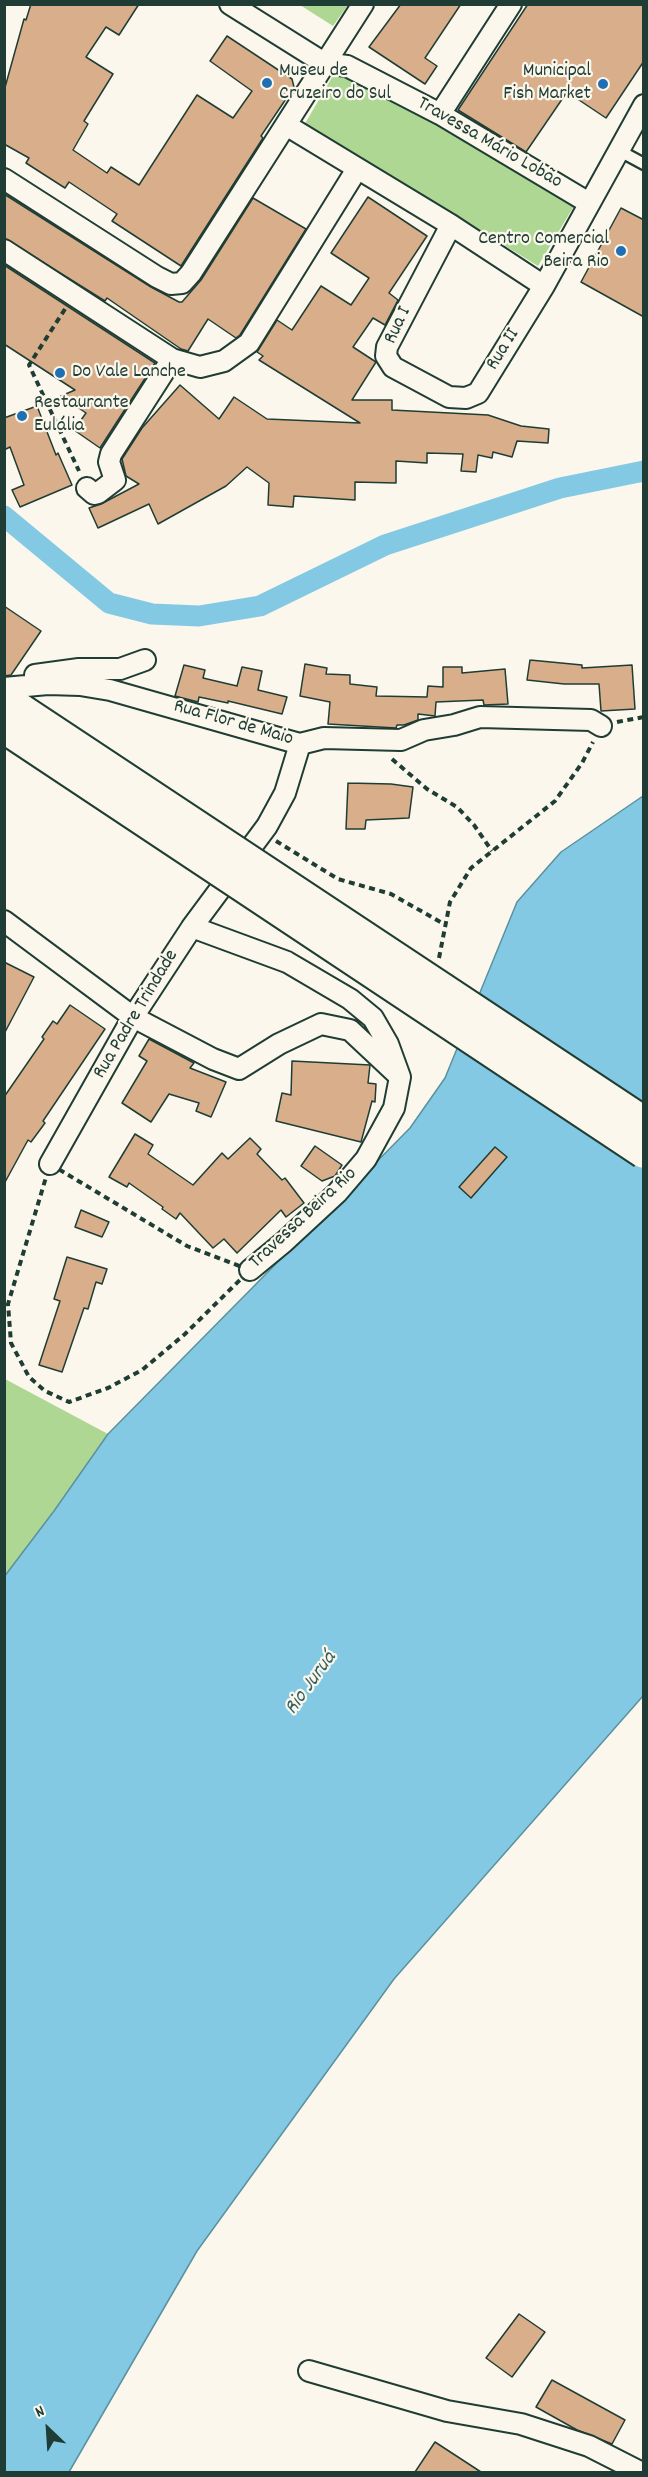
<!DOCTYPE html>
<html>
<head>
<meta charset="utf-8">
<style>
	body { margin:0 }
	#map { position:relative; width:648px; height:2477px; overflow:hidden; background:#fbf7ec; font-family:Dekko,sans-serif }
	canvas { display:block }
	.frame { position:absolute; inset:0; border:6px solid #1f3d34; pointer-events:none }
	.north { position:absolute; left:18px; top:2399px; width:60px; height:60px; -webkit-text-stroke:4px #fbf7ec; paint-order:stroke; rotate:335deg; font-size:16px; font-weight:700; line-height:24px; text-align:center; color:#1f3d34 }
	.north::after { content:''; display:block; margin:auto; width:21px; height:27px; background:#1f3d34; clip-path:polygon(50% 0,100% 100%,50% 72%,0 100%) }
</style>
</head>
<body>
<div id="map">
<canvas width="648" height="2477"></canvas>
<div class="frame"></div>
<div class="north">N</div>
</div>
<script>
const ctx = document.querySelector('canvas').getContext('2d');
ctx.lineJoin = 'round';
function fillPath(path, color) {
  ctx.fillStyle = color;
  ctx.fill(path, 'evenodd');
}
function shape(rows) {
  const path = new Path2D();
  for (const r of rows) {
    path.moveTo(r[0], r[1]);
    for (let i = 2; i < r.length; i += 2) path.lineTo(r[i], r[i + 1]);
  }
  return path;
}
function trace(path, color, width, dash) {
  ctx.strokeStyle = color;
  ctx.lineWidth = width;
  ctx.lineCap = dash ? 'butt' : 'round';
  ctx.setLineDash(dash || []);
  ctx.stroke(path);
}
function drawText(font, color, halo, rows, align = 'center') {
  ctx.font = font + ' Dekko,sans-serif';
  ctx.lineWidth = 4.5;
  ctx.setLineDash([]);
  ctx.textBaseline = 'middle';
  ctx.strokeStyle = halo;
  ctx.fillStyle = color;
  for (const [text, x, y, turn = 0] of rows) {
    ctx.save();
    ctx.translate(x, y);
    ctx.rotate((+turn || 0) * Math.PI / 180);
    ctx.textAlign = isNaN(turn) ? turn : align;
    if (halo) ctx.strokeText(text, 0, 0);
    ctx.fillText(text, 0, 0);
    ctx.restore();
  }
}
fillPath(shape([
	[300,5,348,4,348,5,333,26],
	[338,67,356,75,574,206,538,266,409,187,303,127],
	[5,1379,108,1434,54,1511,5,1577]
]), '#aed794');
const water = shape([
	[643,796,643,1696,394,1979,197,2251,69,2472,5,2472,4,1577,54,1511,108,1434,410,1128,445,1078,517,902,561,852,643,796]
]);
fillPath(water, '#83c9e4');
trace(water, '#5b919e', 1.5);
trace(shape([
	[4,516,109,603,152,614,199,616,260,606,385,545,560,488,644,471]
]), '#83c9e4', 21);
const building = shape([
	[31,4,139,4,119,35,106,27,86,57,113,74,84,121,88,124,73,150,107,173,111,167,139,185,197,95,233,118,252,91,210,61,227,36,292,79,294,87,261,136,263,138,181,266,112,221,117,214,69,182,65,188,26,163,29,158,4,144,4,91,24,19,26,20,31,4],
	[401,4,461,4,425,58,437,66,425,84,369,47,401,4],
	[528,4,644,4,644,61,606,118,567,92,526,152,458,110,528,4],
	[4,194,151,287,179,302,182,302,201,280,253,198,306,229,240,335,236,338,208,319,188,351,181,349,107,298,105,301,4,238,4,194],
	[368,197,427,236,389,293,398,300,385,325,373,318,353,347,376,362,352,400,392,400,392,410,488,415,521,426,549,429,548,443,517,441,512,457,493,452,492,458,478,455,476,472,461,471,463,454,427,453,427,463,396,461,396,483,355,482,355,500,294,496,293,507,268,505,269,483,247,467,226,486,158,524,149,504,98,528,89,508,101,504,139,484,126,476,122,459,142,428,180,385,219,419,234,397,267,419,360,423,259,360,263,356,257,352,277,320,292,330,321,286,351,305,369,278,331,253,368,197],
	[621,208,644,220,644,317,581,282,621,208],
	[4,265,155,363,100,448,74,430,86,413,61,396,75,390,4,344,4,265],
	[37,406,56,455,58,453,72,485,20,507,12,490,24,485,10,447,4,450,4,418,37,406],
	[4,606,41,631,11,675,4,676,4,606],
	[530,660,582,665,582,668,632,665,635,709,601,711,599,684,564,684,527,680,530,660],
	[305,664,327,668,326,674,350,675,350,684,377,687,376,696,427,697,428,686,443,687,443,667,462,667,462,673,505,669,508,704,484,705,483,700,436,702,435,716,418,714,418,720,404,725,397,725,396,728,328,724,330,702,300,696,305,664],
	[184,665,205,670,203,678,237,686,242,667,262,671,258,690,287,697,282,714,228,701,228,703,199,697,198,702,175,696,184,665],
	[348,783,391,784,413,787,409,818,366,820,365,829,346,829,348,783],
	[4,962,34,977,4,1034,4,962],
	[70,1005,105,1029,43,1121,45,1123,31,1142,28,1140,4,1184,4,1097,44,1039,42,1037,53,1021,57,1024,70,1005],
	[149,1039,194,1063,190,1068,226,1082,211,1117,196,1111,199,1103,169,1094,151,1122,122,1103,147,1061,139,1056,149,1039],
	[292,1061,370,1065,368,1083,376,1084,375,1102,372,1101,361,1142,276,1121,282,1093,291,1095,292,1061],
	[135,1134,153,1145,148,1154,193,1185,222,1153,228,1159,250,1138,261,1149,257,1154,282,1180,285,1178,304,1203,286,1217,281,1210,237,1253,224,1239,213,1248,180,1213,176,1219,162,1209,163,1207,129,1183,127,1187,109,1177,135,1134],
	[315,1146,342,1165,335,1176,322,1181,301,1166,315,1146],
	[495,1147,507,1157,471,1198,459,1187,495,1147],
	[81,1210,109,1222,102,1237,75,1227,81,1210],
	[67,1257,107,1269,102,1284,96,1282,88,1309,84,1308,62,1372,39,1365,60,1301,54,1299,67,1257],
	[519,2314,545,2332,512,2377,486,2358,519,2314],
	[552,2380,625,2420,612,2444,577,2430,536,2407,552,2380],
	[435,2442,481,2472,415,2472,435,2442]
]);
fillPath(building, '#d9ae8a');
trace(building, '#1f3d34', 1.5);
const lane = shape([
	[618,150,644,164]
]);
const street = shape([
	[230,4,324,63,347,66,440,114,589,203],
	[440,114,511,4],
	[286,125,451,225,544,286],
	[4,179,157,277,171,284,182,283,191,273,363,4],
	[451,225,387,347,386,356,393,367,449,397,466,398,478,393,544,286,644,105],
	[4,250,172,359,200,367,224,361,249,343,357,169],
	[87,488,94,494,98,493,115,480,109,462,111,454,172,359],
	[35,675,79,669,120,669,145,660],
	[4,688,48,684,80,685,110,690,300,744,324,738,401,740,424,730,454,725,480,717,591,720,601,726],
	[4,921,133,1017,213,1059,239,1069,279,1044,321,1024,350,1030,398,1075],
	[192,927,287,962,350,999,373,1018,388,1044,400,1077,394,1108,366,1159,337,1193,284,1242,250,1270],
	[50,1164,133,1017,192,927,267,826,285,793,300,744],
	[309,2371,447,2411,521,2424,589,2446,640,2472]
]);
const primary = shape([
	[4,699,22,711]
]);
trace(lane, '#1f3d34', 15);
trace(street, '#1f3d34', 24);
trace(primary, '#1f3d34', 36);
trace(shape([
	[65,309,29,365,79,471],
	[617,722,644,717],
	[392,759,427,789,457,807,474,825,492,851],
	[276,841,338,879,391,894,444,924],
	[439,958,450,902,471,868,555,801,582,763,593,742],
	[50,1164,187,1246,250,1270,185,1334,142,1370,108,1388,69,1402,45,1391,29,1377,11,1343,8,1304,50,1164]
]), '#1f3d34', 4, [6, 4.5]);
trace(lane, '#fbf7ec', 10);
trace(street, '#fbf7ec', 20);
trace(primary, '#fbf7ec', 32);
const primaryBridge = shape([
	[22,711,644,1123],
	[9,730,644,1152]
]);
trace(primaryBridge, '#1f3d34', 36, []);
trace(primaryBridge, '#fbf7ec', 32);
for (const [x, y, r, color] of [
	[267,83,6,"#1f6fb2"],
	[603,84,6,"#1f6fb2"],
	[621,251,6,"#1f6fb2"],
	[60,373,6,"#1f6fb2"],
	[22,416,6,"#1f6fb2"]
]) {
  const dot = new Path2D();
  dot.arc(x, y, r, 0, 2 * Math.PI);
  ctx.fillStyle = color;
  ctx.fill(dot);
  trace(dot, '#fbf7ec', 2);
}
drawText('20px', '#1f3d34', '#fbf7ec', [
	["Museu de",279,72],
	["Cruzeiro do Sul",279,95],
	["Municipal",591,72,"right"],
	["Fish Market",591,95,"right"],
	["Centro Comercial",609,240,"right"],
	["Beira Rio",609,263,"right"],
	["Do Vale Lanche",72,373],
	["Restaurante",34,404],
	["Eulália",34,427]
], 'left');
drawText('20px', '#1f3d34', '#fbf7ec', [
	["Travessa Mário Lobão",489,144,30],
	["Rua I",399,326,-65],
	["Rua II",504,350,-58],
	["Rua Flor de Maio",233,724,16],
	["Rua Padre Trindade",137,1015,-59],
	["Travessa Beira Rio",304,1219,-43]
]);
drawText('italic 21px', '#386060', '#fbf7ec', [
	["Rio Juruá",312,1684,-54]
]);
</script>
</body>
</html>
